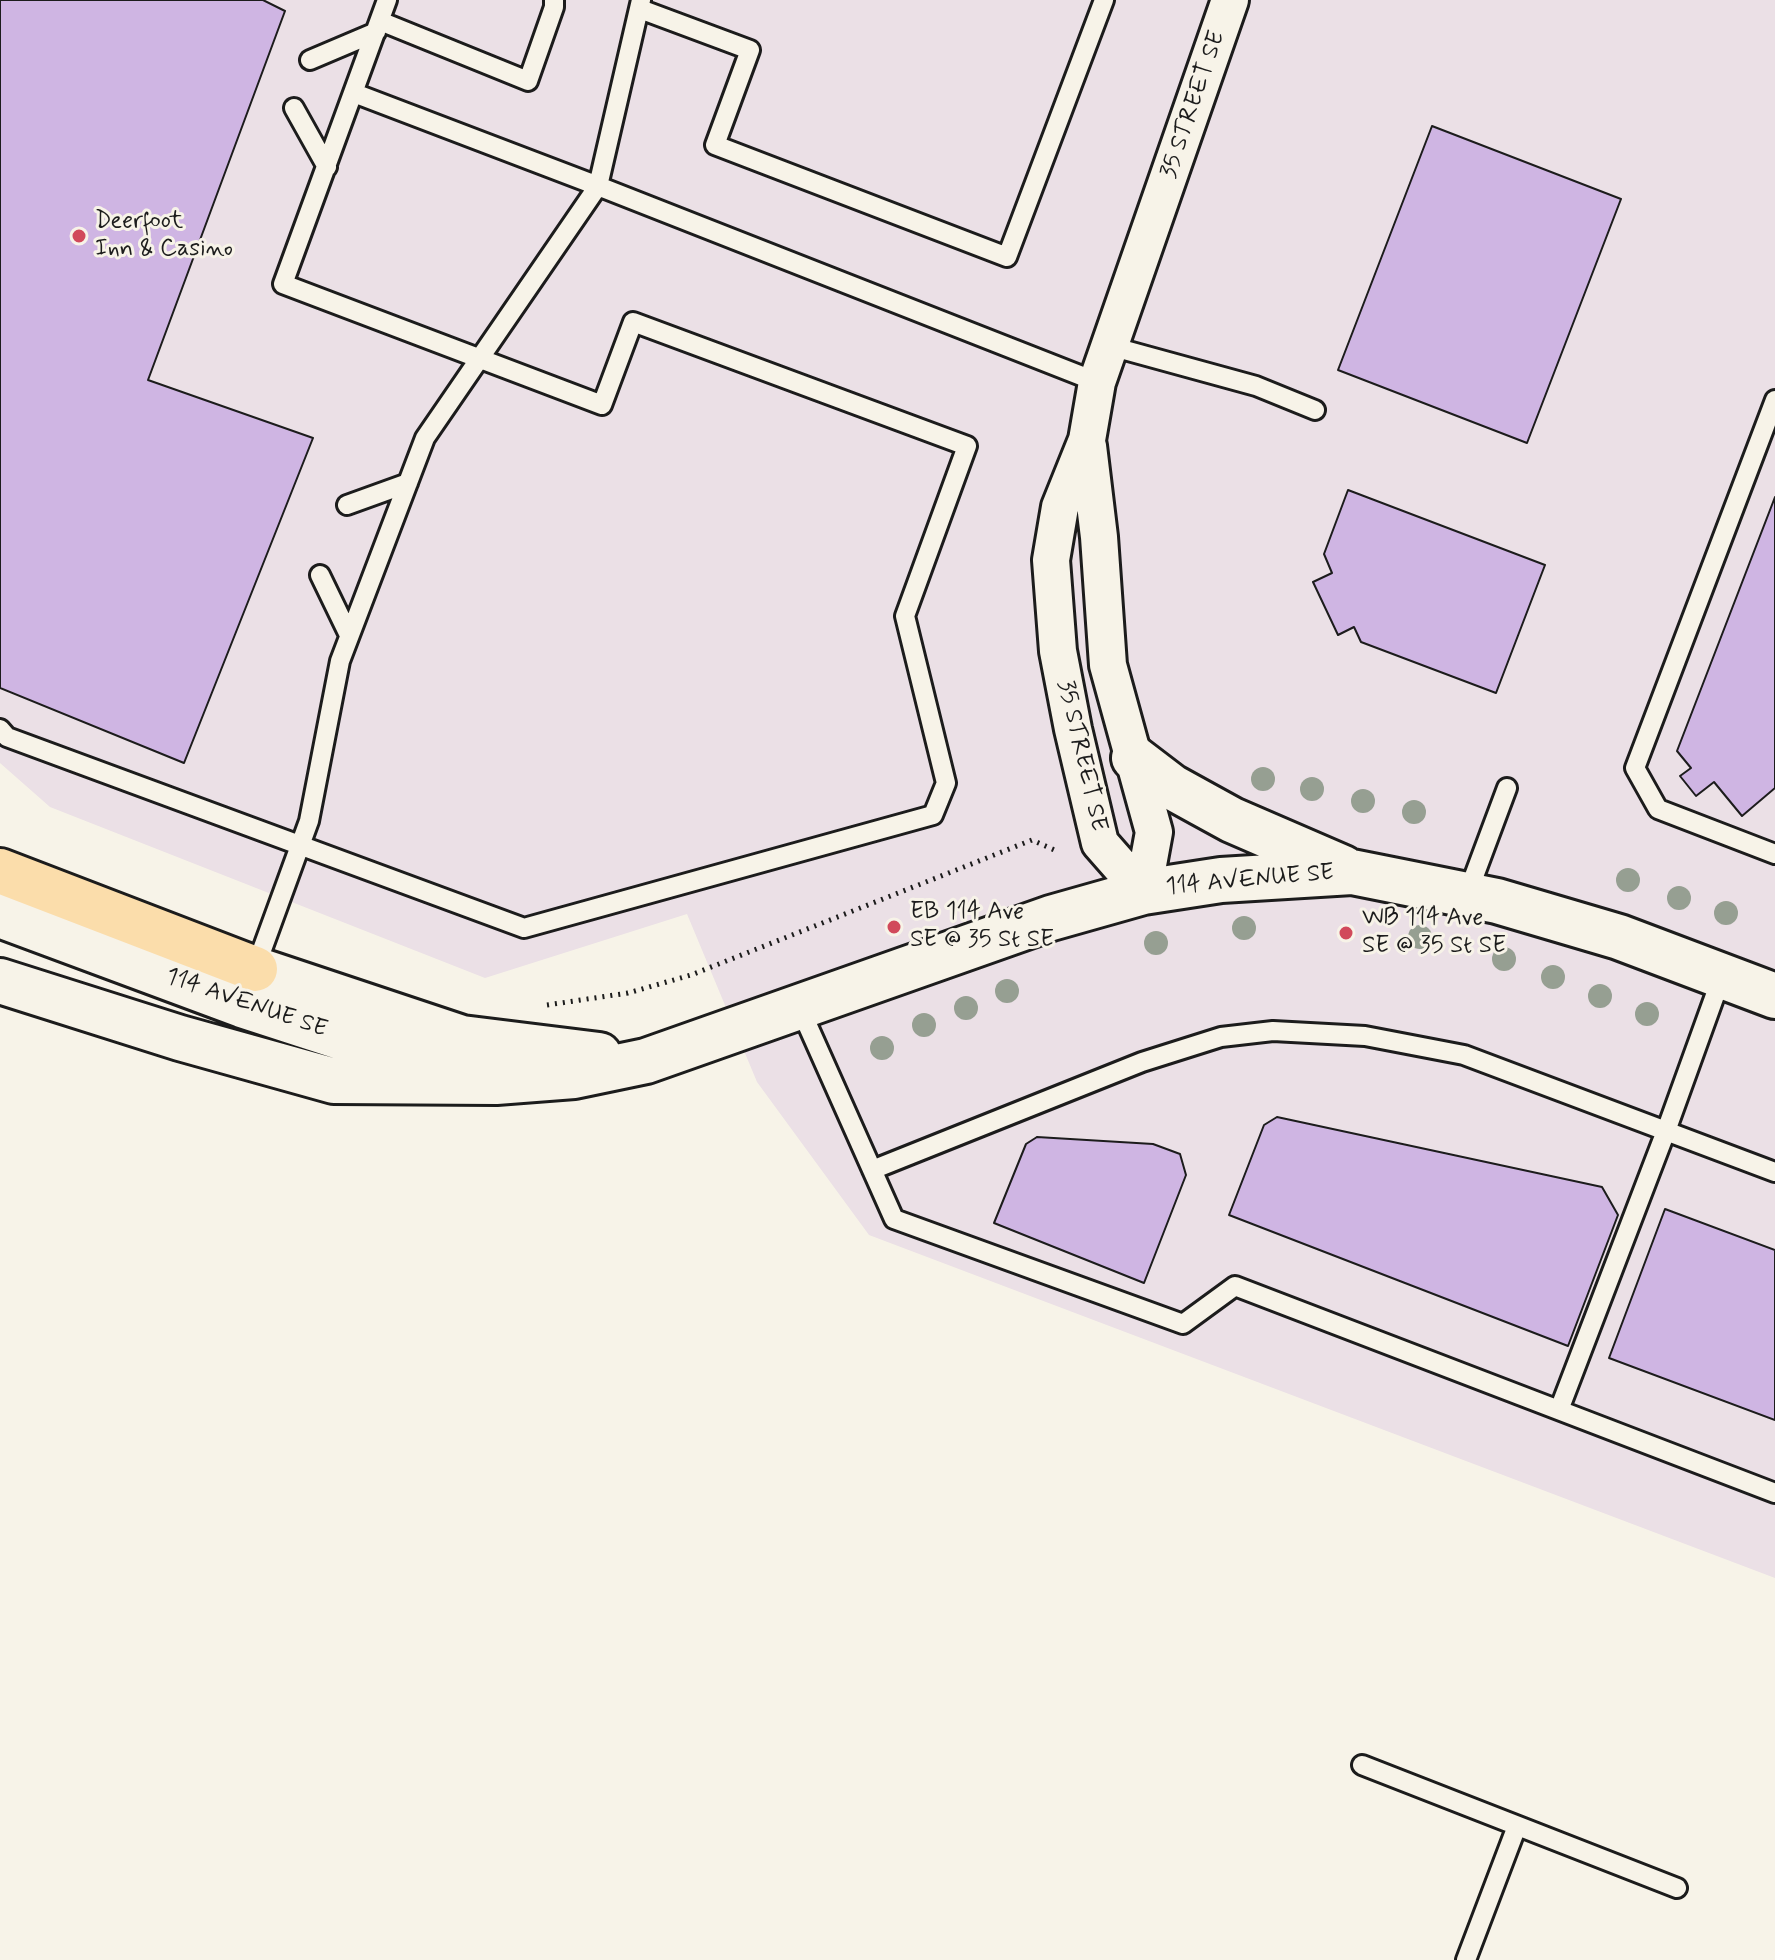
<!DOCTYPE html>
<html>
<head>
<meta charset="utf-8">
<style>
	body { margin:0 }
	canvas { display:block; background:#f7f3e8 }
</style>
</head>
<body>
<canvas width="1775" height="1960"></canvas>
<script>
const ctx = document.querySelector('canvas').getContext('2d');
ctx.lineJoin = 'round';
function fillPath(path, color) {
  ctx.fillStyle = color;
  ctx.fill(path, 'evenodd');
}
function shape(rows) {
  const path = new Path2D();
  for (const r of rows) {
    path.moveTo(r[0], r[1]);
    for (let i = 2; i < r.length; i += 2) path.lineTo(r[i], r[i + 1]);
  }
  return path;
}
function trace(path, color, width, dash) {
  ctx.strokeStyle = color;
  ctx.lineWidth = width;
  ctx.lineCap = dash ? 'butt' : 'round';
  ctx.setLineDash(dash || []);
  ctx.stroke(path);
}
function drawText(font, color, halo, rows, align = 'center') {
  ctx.font = font + ' Mynerve,sans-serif';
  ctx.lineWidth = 6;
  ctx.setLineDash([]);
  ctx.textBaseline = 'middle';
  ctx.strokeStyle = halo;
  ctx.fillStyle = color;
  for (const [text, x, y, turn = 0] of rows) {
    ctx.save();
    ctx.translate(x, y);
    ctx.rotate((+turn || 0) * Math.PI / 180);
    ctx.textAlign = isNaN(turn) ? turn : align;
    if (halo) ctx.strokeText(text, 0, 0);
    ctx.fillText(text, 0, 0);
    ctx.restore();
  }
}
fillPath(shape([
	[0,0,1775,0,1775,1578,869,1235,757,1082,687,914,485,978,50,807,0,763]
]), '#ebe0e6');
const building = shape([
	[0,0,263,0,285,11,148,380,313,438,184,763,0,688,0,0],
	[1432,126,1621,199,1527,443,1338,370,1432,126],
	[1348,490,1545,565,1496,693,1361,642,1354,627,1338,635,1313,582,1332,573,1324,554,1348,490],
	[1775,497,1775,788,1742,816,1714,782,1696,796,1680,776,1691,768,1677,751,1775,497],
	[1277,1117,1602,1187,1618,1215,1568,1346,1229,1215,1264,1125,1277,1117],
	[1037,1137,1153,1144,1180,1154,1186,1175,1144,1283,994,1223,1026,1144,1037,1137],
	[1665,1209,1775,1250,1775,1420,1609,1358,1665,1209]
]);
fillPath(building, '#cfb5e3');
trace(building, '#1c1c1c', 2);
const lane = shape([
	[640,9,750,50,715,145,1007,257,1104,0],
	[380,21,528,81,554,7,554,0],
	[310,60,376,32],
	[354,93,598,186,1097,382],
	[294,108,327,167],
	[1110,346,1256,386,1315,410],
	[1775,400,1635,768,1658,809,1775,854],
	[347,505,408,483],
	[320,575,349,635],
	[0,729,7,737,524,928,933,815,946,783,905,616,967,446,633,322,602,405,283,284,387,0],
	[1467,895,1507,788],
	[255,969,309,821,340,661,425,438,598,186,641,0],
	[799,1006,894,1219,1183,1324,1235,1286,1775,1493],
	[872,1170,1142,1062,1221,1037,1273,1031,1365,1036,1464,1055,1775,1172],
	[1559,1410,1666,1131,1722,976],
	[1362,1765,1677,1888],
	[1466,1960,1517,1826]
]);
const street = shape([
	[1088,446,1099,537,1108,665,1154,832,1143,892],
	[1143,892,1100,843,1073,729,1058,651,1051,560,1060,507,1087,440,1097,382,1230,0]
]);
const secondary = shape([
	[1134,758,1172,787,1201,803,1232,820,1343,868],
	[0,915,242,1005,362,1044,444,1067],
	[255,969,462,1038,599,1055],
	[0,981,180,1038,334,1081,496,1082,574,1076,646,1061,1051,918,1143,892,1221,880,1352,872,1497,901,1619,937,1775,996]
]);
const primary = shape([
	[0,871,255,969]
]);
trace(lane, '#1c1c1c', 24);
trace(street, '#1c1c1c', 42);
trace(secondary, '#1c1c1c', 50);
trace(primary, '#1c1c1c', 50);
trace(shape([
	[547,1005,628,993,691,975,1032,840,1059,852]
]), '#1c1c1c', 5, [2, 6]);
trace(lane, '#f7f3e8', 18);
trace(street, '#f7f3e8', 36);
trace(secondary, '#f7f3e8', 44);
trace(primary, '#fbddab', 44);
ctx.fillStyle = '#969f92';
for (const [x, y] of [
	[1263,779],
	[1312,789],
	[1363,801],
	[1414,812],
	[1628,880],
	[1679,898],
	[1726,913],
	[1244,928],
	[1420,937],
	[1156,943],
	[1504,959],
	[1553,977],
	[1007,991],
	[1600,996],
	[966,1008],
	[1647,1014],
	[924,1025],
	[882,1048]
]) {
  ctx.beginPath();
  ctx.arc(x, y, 12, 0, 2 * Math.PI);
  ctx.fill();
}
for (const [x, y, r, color] of [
	[79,236,8,"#d1495b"],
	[894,927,8,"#d1495b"],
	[1346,933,8,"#d1495b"]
]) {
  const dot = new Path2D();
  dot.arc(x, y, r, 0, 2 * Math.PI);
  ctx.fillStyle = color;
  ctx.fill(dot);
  trace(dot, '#f7f3e8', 3);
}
drawText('24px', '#1c1c1c', '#f7f3e8', [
	["35 STREET SE",1194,105,-71],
	["35 STREET SE",1081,756,77],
	["114 AVENUE SE",1250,881,-5],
	["114 AVENUE SE",246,1004,19]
]);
drawText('24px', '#1c1c1c', '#f7f3e8', [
	["Deerfoot",95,222],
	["Inn & Casino",95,250],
	["EB 114 Ave",910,913],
	["SE @ 35 St SE",910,941],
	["WB 114 Ave",1362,919],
	["SE @ 35 St SE",1362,947]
], 'left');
</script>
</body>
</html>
